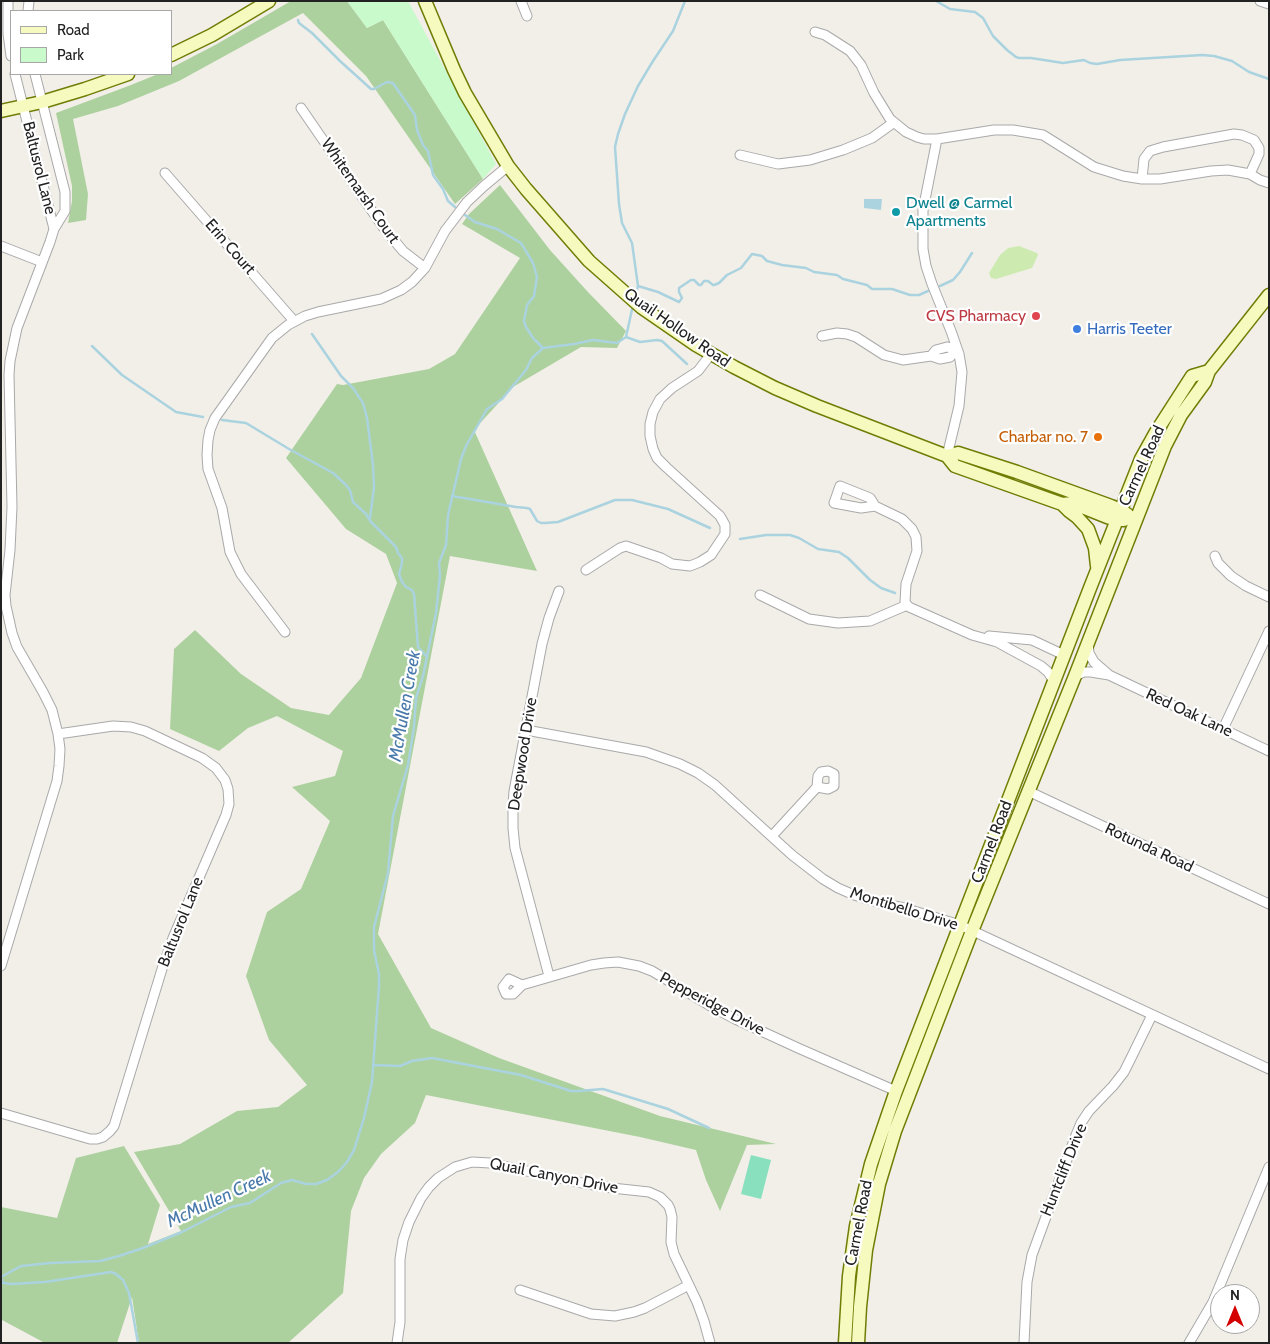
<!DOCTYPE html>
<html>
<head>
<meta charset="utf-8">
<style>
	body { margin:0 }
	#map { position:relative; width:1270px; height:1344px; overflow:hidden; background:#f2efe9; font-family:Cabin,sans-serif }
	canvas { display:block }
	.frame { position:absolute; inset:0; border:2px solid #222; pointer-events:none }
	.legend { position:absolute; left:10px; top:10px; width:162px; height:65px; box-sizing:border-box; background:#fff; border:1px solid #a7a7a7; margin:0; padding:6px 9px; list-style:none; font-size:15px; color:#222 }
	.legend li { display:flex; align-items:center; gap:10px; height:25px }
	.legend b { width:25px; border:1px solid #a7a7a7 }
	.north { position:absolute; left:1210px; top:1284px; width:50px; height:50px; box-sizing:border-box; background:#fff; border:1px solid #a7a7a7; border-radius:50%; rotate:0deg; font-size:14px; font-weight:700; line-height:20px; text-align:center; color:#222 }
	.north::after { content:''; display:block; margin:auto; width:18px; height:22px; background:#d40000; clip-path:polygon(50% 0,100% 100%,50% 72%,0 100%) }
</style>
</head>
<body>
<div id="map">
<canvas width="1270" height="1344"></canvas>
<div class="frame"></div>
<ul class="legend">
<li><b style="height:6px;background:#f7fabf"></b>Road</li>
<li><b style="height:14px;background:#c8facc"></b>Park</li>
</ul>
<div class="north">N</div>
</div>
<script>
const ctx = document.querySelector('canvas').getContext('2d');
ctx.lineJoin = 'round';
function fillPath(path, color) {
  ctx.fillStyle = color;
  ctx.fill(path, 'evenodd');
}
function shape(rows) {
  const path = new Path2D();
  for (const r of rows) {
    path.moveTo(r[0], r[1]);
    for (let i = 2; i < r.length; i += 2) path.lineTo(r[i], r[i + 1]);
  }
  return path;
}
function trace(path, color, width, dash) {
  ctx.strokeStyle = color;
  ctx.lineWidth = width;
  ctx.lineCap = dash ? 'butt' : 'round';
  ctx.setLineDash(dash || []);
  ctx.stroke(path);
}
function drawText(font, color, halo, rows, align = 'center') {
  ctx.font = font + ' Cabin,sans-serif';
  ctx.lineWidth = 4.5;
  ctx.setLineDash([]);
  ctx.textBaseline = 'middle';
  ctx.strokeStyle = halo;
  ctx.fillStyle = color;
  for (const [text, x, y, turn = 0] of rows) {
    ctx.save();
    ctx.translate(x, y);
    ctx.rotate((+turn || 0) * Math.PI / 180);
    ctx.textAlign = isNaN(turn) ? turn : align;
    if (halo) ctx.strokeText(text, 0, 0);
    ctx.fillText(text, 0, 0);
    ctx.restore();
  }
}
fillPath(shape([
	[1019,246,1037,253,1038,255,1032,268,996,279,991,278,989,273,1000,255,1008,248]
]), '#cdebb0');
fillPath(shape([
	[291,1,347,1,367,28,383,20,483,179,455,204,366,76,303,13,179,81,118,106,73,119,88,194,86,220,68,223,72,201,72,186,56,113,131,85,158,74,171,74,171,68,217,44],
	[500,185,550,250,587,291,626,331,617,348,581,347,513,387,474,430,537,571,450,556,378,934,431,1028,499,1058,660,1116,776,1144,747,1145,720,1211,706,1180,696,1150,640,1137,426,1095,415,1123,381,1154,364,1178,351,1211,343,1293,288,1343,139,1343,132,1297,117,1343,45,1343,2,1320,1,1322,1,1207,57,1218,76,1158,124,1146,160,1205,148,1244,181,1231,134,1152,180,1144,237,1111,278,1107,307,1085,269,1040,246,976,267,912,301,889,330,821,292,787,335,776,343,751,277,716,248,728,219,751,170,729,174,649,195,630,241,674,291,708,329,715,361,678,397,583,386,554,346,529,286,458,337,384,343,385,429,369,455,354,520,258,462,224,469,214]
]), '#add19e');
fillPath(shape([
	[347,1,408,1,496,164,483,179,383,20,367,28]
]), '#c8facc');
fillPath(shape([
	[751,1155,771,1160,761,1199,741,1194]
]), '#88e0be');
fillPath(shape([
	[864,199,882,199,881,210,864,208]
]), '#aad3df');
trace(shape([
	[936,1,950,9,975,12,983,18,993,36,1007,50,1016,57,1019,58,1031,58,1063,63,1084,60,1090,63,1097,64,1120,60,1202,55,1214,56,1232,61,1249,72,1269,79],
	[298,20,299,23,312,33,340,61,371,89,374,89,387,82,393,83,395,86,415,115,417,130,423,145,428,151,433,175,443,189,448,201,455,207],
	[465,215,475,222,497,229,521,243,533,263,537,277,534,296,527,305,524,321,526,327,533,338,543,348],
	[638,286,658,292,679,302,682,298,679,292,679,288,691,280,694,280,699,285,701,285,704,281,708,281,713,285,714,285,719,283,727,275,741,268,752,254,762,256,767,261,782,265,806,268,814,272,837,275,843,279,867,285,872,289,892,289,910,295,919,295,928,291],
	[940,286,953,280,960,272,972,253],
	[635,297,638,286,632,243,622,223,619,204,615,147,618,134,625,114,638,86,653,61,673,31,685,1],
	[312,334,341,376,353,388,363,403,367,418,373,465,374,487,370,518],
	[626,337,640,342,657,340,662,341,687,364],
	[92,346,122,375,176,412,203,417],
	[222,420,246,423,289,449,333,473,345,484,350,490,353,502,366,514,371,522,396,547,398,553,402,558,402,563,399,574,402,582,406,587,412,590,414,594,418,647,427,657],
	[452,496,516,507,527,508,530,509,537,521,541,523,545,523,558,522,615,500,632,500,668,509,710,528],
	[740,539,766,535,790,535,799,538,818,549,839,552,848,558,870,580,881,588,895,593],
	[373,1065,400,1066,412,1061,432,1058,521,1075,571,1091,579,1091,603,1089,668,1109,709,1128],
	[1,1277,21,1266,50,1263,100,1261,119,1256,143,1248,182,1232,231,1207,250,1203,281,1183,292,1180,306,1184,316,1184,327,1180,338,1172,347,1162,354,1150,364,1118,372,1082,379,986,379,974,374,950,374,927,388,873,393,816,408,765,414,727,416,698,423,676,436,613,440,575,439,563,446,545,448,515,461,459,466,446,487,409,502,399,526,370,532,358,543,348,574,344,593,340,617,343,626,337,633,305],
	[1,1278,3,1283,12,1284,45,1282,111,1272,116,1274,123,1280,129,1293,138,1343]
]), '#aad3df', 2.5);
const street = shape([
	[8,1,8,34,11,56],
	[521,1,527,16],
	[1260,1,1269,4],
	[28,11,29,1],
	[815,32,825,35,850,51,861,65,874,93,890,119,906,132,917,137,924,139,937,139,994,130,1013,130,1043,135,1094,167,1123,176,1142,179,1160,179,1211,171,1228,170,1250,174,1260,180,1269,183],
	[15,74,54,229],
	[35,74,65,192,65,211,54,229,50,242,17,328,10,361,9,375,12,507,10,550,5,595,6,606,12,633,17,647,43,692,52,710,58,734],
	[301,108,383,227,403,251,425,268],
	[937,139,923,210,923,249,926,266,932,284,951,331,959,354,962,372,959,406,947,456],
	[740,155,778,164,810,160,843,150,872,138,893,123],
	[165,173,294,321],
	[1142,179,1144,159,1150,151,1163,147,1234,134,1242,135,1254,140,1259,148,1259,154,1250,174],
	[1,246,42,262],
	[822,336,837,333,847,334,856,337,884,355,903,360,931,356,940,359,950,357,957,349,947,347,936,350,931,356],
	[875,506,861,508,834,503,840,486,870,498,875,506,902,519,912,529,916,537,917,551,906,584,905,602,907,605],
	[1215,556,1218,563,1231,576,1246,586,1269,597],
	[586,570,620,548,626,546,661,558,672,564,690,566,700,562,711,555,725,534,725,525,720,516,666,467,657,458,653,449,650,436,650,424,653,412,660,399,672,388,698,371,711,354],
	[760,595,809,619,838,623,870,621,907,605],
	[907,605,909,607,972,635,997,642,1041,666,1048,672,1054,681],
	[285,632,241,574,230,552,222,508,208,469,207,455,208,440,210,430,215,418,272,338,288,325,305,316,318,312,381,299,401,290,412,282,425,268,445,231,467,202,484,186,508,166],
	[989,636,1032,640,1064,655],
	[1088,643,1089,653,1094,662,1109,675],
	[1075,676,1084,672,1091,672,1109,675,1269,751],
	[1223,729,1269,631],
	[526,730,646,752,680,764,698,773,715,785,792,855,823,879,838,888,854,895,880,903,904,908,960,925,1269,1069],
	[1028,791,1269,904],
	[772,836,817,787,828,789,834,786,834,774,828,771,821,772,818,776,817,787],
	[1,966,57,781,59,766,60,749,58,734,113,726,131,727,145,731,202,758,216,768,225,780,228,789,229,804,226,815,173,938,162,969,114,1126,110,1131,103,1137,97,1139,90,1139,1,1113],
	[549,976,515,848,513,828,513,805,514,791,542,644,549,618,559,591],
	[522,985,513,994,506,994,503,987,509,979,522,985,591,965,604,963,618,962,639,966,652,971,714,1008,735,1019,798,1048,896,1091],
	[520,1290,591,1314,615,1316,634,1312,645,1308,689,1285],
	[397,1343,400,1322,400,1259,403,1240,409,1222,421,1198,429,1187,438,1178,455,1167,472,1162,490,1163,582,1183,612,1188,649,1192,660,1197,668,1205,670,1209,672,1217,671,1242,674,1254,697,1302,704,1321,710,1343],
	[1024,1343,1027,1282,1032,1255,1076,1135,1081,1123,1089,1111,1113,1086,1124,1072,1132,1056,1152,1015],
	[1189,1343,1213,1302,1269,1167]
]);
const secondary = shape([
	[425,1,454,70,465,93,508,166,526,189,589,261,641,307,696,345,734,367,775,388,817,406,947,456,955,466,1062,504,1072,503,1107,517,1117,520,1124,520],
	[171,55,212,35,269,1],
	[1,111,42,102,85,89,128,74],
	[947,456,958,453,1017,472,1111,506,1121,510,1128,515],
	[1062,504,1069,511,1077,517,1088,529,1095,548,1097,566],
	[845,1343,849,1276,856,1226,871,1164,896,1091,1090,588,1141,459,1156,432,1192,376,1209,371],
	[858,1343,860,1307,866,1250,879,1184,895,1131,972,931,1075,676,1165,446,1181,415,1205,382,1209,371,1269,295]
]);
trace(street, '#a9a9a9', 11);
trace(secondary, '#707d05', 15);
trace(street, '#fff', 9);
trace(secondary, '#f7fabf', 12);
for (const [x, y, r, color] of [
	[896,212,5,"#0f9aa8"],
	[1036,316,5,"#e0444e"],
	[1077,329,5,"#3f7fe0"],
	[1098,437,5,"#e8710a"]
]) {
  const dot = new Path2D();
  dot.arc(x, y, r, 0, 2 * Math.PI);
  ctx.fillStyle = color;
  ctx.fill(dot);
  trace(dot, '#fff', 2);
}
drawText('16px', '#222', '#fff', [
	["Baltusrol Lane",39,168,76],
	["Whitemarsh Court",360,191,55],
	["Erin Court",230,247,49],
	["Quail Hollow Road",677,328,35],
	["Carmel Road",1142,466,-65],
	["Red Oak Lane",1189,713,25],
	["Deepwood Drive",523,754,-81],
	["Carmel Road",992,842,-69],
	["Rotunda Road",1149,848,25],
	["Montibello Drive",904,909,17],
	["Baltusrol Lane",181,922,-68],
	["Pepperidge Drive",712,1004,28],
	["Huntcliff Drive",1064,1170,-68],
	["Quail Canyon Drive",554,1176,11],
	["Carmel Road",859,1223,-79]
]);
drawText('16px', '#0d838f', '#fff', [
	["Dwell @ Carmel",906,203],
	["Apartments",906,221]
], 'left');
drawText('16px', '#be3a42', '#fff', [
	["CVS Pharmacy",1026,316]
], 'right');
drawText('16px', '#366cbe', '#fff', [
	["Harris Teeter",1087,329]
], 'left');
drawText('16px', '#c56008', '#fff', [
	["Charbar no. 7",1088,437]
], 'right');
drawText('italic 18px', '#4a7aab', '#fff', [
	["McMullen Creek",405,706,-80],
	["McMullen Creek",219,1199,-25]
]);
</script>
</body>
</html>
